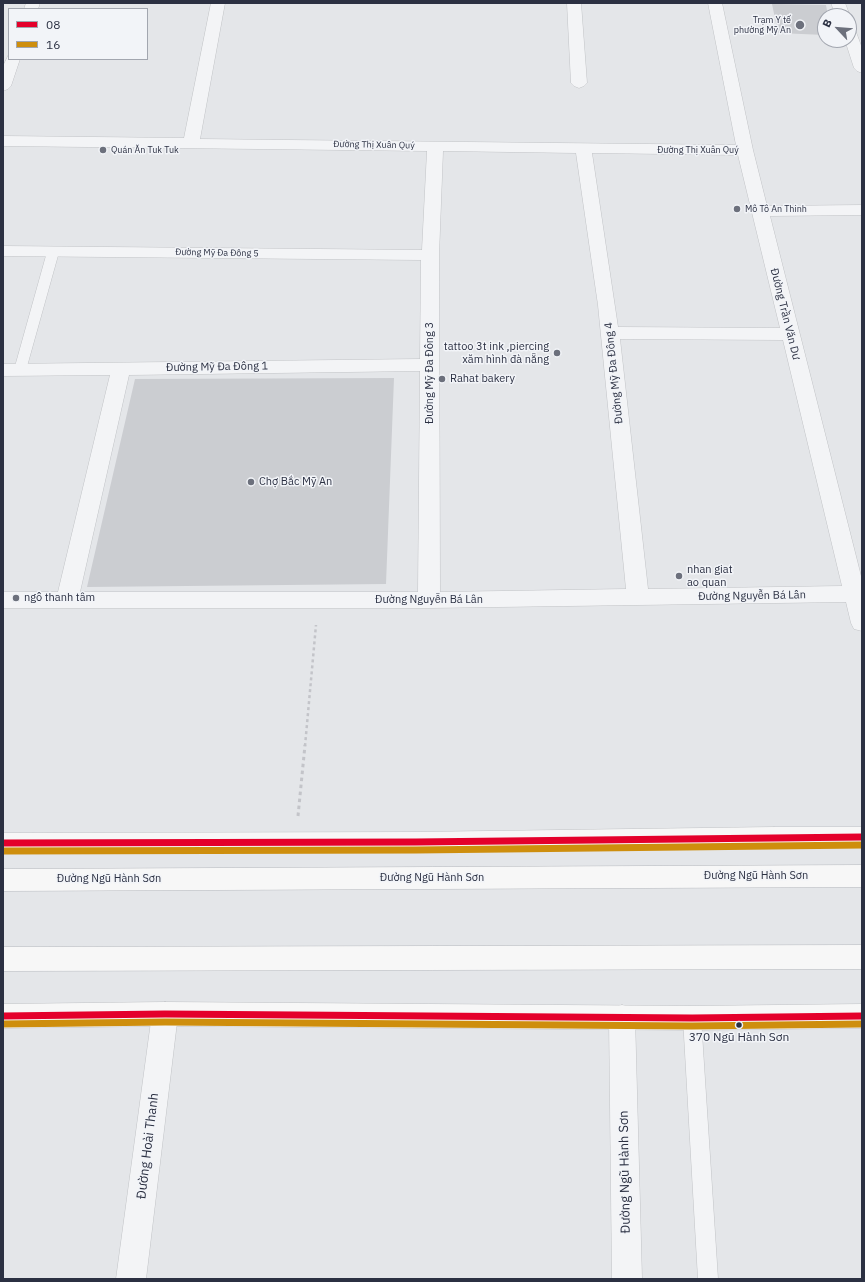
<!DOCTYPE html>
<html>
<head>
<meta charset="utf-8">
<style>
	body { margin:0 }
	#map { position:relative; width:865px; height:1282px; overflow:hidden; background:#e4e6e9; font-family:"IBM Plex Sans",sans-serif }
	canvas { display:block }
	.frame { position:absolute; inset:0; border:4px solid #2b3042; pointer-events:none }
	.legend { position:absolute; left:8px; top:8px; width:140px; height:52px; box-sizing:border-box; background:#f2f4f8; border:1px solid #a2a6af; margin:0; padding:5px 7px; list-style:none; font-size:12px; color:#2b3042 }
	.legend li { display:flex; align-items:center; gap:8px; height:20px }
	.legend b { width:20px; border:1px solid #a2a6af }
	.north { position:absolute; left:817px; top:8px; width:40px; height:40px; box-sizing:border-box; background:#f2f4f8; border:1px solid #a2a6af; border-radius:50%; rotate:296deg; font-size:11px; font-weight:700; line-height:16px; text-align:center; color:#2b3042 }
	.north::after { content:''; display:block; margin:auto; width:14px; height:18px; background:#6c707c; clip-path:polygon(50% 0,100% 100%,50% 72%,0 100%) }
</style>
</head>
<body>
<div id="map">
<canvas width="865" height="1282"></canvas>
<div class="frame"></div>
<ul class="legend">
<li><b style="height:5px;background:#e4002b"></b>08</li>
<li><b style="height:5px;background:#ce8e0d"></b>16</li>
</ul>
<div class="north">B</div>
</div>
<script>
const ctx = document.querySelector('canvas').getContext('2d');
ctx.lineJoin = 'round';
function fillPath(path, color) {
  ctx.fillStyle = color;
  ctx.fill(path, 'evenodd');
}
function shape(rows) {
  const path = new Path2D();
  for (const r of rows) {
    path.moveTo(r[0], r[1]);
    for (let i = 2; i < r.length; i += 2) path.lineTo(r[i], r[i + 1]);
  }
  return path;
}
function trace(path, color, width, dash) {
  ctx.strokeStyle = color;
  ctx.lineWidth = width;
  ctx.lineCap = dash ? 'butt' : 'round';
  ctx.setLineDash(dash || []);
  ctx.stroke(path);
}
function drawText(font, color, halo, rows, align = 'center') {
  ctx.font = font + ' "IBM Plex Sans",sans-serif';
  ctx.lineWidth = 3;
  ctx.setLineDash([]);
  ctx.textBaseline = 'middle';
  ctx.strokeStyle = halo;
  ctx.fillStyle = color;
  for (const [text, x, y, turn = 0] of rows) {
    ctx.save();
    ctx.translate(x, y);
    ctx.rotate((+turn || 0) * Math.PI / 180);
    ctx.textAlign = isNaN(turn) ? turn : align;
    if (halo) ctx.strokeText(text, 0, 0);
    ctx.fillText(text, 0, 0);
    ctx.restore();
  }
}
fillPath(shape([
	[772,4,826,5,828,16,825,16,825,35,778,33],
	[394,378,386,584,87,587,135,379]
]), '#cbcdd1');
const service = shape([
	[53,248,57,250,59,252,26,370,25,373,20,374,15,373,14,370,47,252,49,250,53,248],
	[692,1010,698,1012,701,1018,718,1279,698,1279,683,1018,686,1012,692,1010]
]);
const minor = shape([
	[211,3,225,3,200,139,736,145,708,3,722,3,753,150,767,206,862,205,862,215,770,216,862,580,862,631,854,629,851,623,846,602,429,608,3,608,3,592,58,592,110,375,3,376,3,364,420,359,421,260,3,256,3,246,422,250,427,151,3,146,3,136,184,138,211,3],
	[443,151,576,153,598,305,626,589,440,592,439,255,443,151],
	[592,153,738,155,780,328,618,327,592,153],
	[620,339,783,340,842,586,648,589,620,339],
	[420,371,418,592,80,592,129,375,420,371],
	[567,3,581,3,587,83,584,86,579,88,574,86,571,83,567,3],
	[831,3,845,3,850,16,849,18,849,16,836,16,831,3],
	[849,28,854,29,856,32,862,48,862,73,857,71,854,68,845,40,849,40,849,28],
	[165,1002,174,1005,178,1014,146,1279,116,1279,152,1014,156,1005,165,1002],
	[622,1005,631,1008,635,1017,642,1279,612,1279,609,1017,613,1008,622,1005]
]);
const tertiary = shape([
	[26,3,40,3,38,9,24,9,26,3],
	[8,56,9,56,9,59,20,59,11,86,8,89,3,91,3,66,8,56]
]);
const secondary = shape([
	[774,827,862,827,862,847,416,852,3,853,3,833,416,832,774,827],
	[165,1002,692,1006,862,1004,862,1028,692,1030,165,1026,3,1028,3,1004,165,1002]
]);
const trunk = shape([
	[862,865,862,887,3,891,3,869,862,865],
	[862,945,862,969,3,971,3,947,862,945]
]);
trace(service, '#c1c3c6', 1);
trace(minor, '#c1c3c6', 1);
trace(tertiary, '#c1c3c6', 1);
trace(secondary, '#c1c3c6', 1);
trace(trunk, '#b6b9be', 1);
trace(shape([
	[305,746,316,625]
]), '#c3c4c9', 2.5, [3, 3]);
trace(shape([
	[298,816,305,745]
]), '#c3c4c9', 3, [3.5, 3.5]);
fillPath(service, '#f3f4f6');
fillPath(minor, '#f3f4f6');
fillPath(tertiary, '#f3f4f6');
fillPath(secondary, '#f7f7f7');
fillPath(trunk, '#f7f7f7');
trace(shape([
	[3,843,416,842,862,837],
	[3,1016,165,1014,692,1018,862,1016]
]), '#e4002b', 7);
trace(shape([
	[3,851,416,850,862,845],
	[3,1024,165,1022,692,1026,862,1024]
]), '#ce8e0d', 7);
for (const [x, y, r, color] of [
	[800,25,5,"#6c707c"],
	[103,150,4,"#6c707c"],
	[737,209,4,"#6c707c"],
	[557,353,4,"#6c707c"],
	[442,379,4,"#6c707c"],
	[251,482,4,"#6c707c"],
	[679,576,4,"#6c707c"],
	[16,598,4,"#6c707c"],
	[739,1025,3.5,"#2b3042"]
]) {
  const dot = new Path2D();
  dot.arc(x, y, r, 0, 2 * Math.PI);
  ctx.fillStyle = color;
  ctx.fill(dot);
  trace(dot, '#f2f4f8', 1.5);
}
drawText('9px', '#2b3042', '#f2f4f8', [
	["Trạm Y tế",791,20,"right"],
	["phường Mỹ An",791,30,"right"],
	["Quán Ăn Tuk Tuk",111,150],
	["Mô Tô An Thinh",745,209]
], 'left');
drawText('9px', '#2b3042', '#f2f4f8', [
	["Đường Thị Xuân Quý",374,145,1],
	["Đường Thị Xuân Quý",698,150],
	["Đường Mỹ Đa Đông 5",217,253,1]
]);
drawText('11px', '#2b3042', '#f2f4f8', [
	["Đường Trần Văn Dư",785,314,76],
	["Đường Mỹ Đa Đông 1",217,367,-1],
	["Đường Mỹ Đa Đông 3",430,373,-90],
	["Đường Mỹ Đa Đông 4",614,373,-96],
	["Đường Nguyễn Bá Lân",752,596,-1],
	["Đường Nguyễn Bá Lân",429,600],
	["Đường Ngũ Hành Sơn",756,876],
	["Đường Ngũ Hành Sơn",432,878],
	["Đường Ngũ Hành Sơn",109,879]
]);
drawText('11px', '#2b3042', '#f2f4f8', [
	["tattoo 3t ink ,piercing",549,347,"right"],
	["xăm hình đà nẵng",549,360,"right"],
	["Rahat bakery",450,379],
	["Chợ Bắc Mỹ An",259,482],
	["nhan giat",687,570],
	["ao quan",687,583],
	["ngô thanh tâm",24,598]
], 'left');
drawText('12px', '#2b3042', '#f2f4f8', [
	["370 Ngũ Hành Sơn",739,1038]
]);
drawText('13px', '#2b3042', '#f2f4f8', [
	["Đường Hoài Thanh",148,1146,-83],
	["Đường Ngũ Hành Sơn",625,1172,-91]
]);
</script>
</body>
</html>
